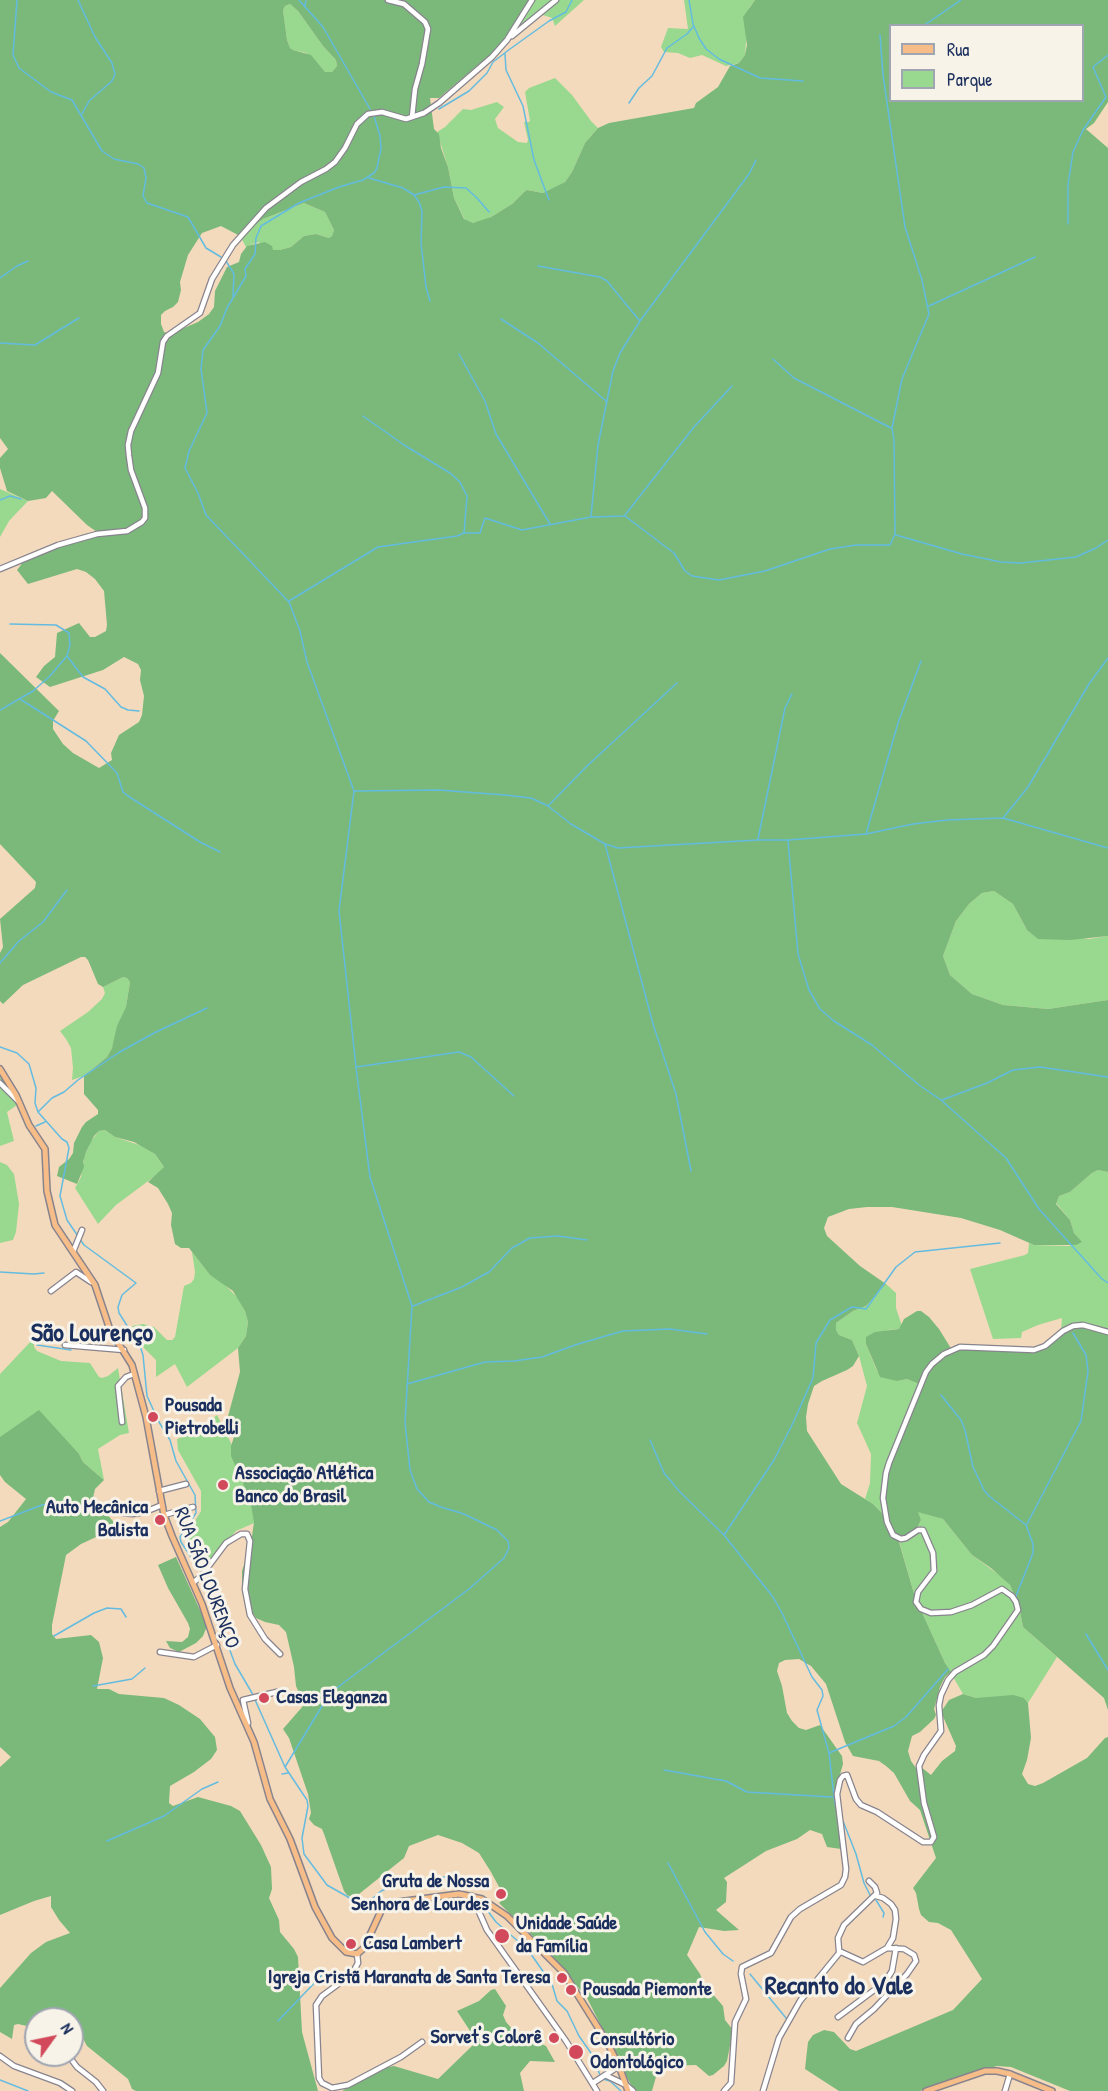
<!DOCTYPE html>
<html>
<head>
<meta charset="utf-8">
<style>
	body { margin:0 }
	#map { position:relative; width:1108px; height:2091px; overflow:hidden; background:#f4dabd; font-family:"Patrick Hand",sans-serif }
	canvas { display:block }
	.legend { position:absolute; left:889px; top:24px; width:195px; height:78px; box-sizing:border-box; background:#f7f3e8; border:2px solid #9fa5b1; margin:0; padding:8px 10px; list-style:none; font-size:18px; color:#1b2f5e }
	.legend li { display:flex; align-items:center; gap:12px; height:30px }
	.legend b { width:30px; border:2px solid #9fa5b1 }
	.north { position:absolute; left:24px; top:2007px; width:60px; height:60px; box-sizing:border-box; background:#f7f3e8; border:2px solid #9fa5b1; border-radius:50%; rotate:57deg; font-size:16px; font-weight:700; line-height:24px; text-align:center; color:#1b2f5e }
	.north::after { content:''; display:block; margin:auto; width:21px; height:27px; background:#d1495b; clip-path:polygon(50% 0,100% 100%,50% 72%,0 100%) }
</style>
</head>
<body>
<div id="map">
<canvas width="1108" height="2091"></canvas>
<ul class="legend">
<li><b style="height:8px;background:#f7bd88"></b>Rua</li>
<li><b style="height:16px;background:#99d98f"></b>Parque</li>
</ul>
<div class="north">N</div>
</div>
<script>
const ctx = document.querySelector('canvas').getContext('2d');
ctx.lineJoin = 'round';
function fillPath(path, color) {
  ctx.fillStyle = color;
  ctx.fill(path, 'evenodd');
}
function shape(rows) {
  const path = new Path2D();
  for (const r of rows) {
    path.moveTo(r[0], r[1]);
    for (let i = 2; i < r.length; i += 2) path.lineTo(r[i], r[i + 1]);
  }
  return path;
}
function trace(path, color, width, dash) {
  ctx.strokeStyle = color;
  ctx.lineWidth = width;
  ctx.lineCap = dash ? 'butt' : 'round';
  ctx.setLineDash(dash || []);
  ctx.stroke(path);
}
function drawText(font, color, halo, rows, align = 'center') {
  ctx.font = font + ' "Patrick Hand",sans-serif';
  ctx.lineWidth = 6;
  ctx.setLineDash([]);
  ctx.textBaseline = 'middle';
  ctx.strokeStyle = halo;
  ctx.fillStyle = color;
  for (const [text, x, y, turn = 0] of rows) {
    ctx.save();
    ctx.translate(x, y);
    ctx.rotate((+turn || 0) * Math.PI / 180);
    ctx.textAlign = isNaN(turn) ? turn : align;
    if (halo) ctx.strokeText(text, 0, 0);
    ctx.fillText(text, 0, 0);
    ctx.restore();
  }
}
fillPath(shape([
	[530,0,584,0,555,26,552,18,543,15,515,32,511,29],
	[684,0,755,0,749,8,745,55,739,63,726,66,702,55,690,58,678,53,664,52,661,47,668,28,688,29],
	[290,4,298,11,323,46,336,60,337,66,332,72,325,72,306,53,293,50,290,48,287,40,283,10,285,6],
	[555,78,572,95,591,121,598,128,585,143,572,172,565,182,553,189,543,193,527,190,524,192,512,204,491,217,479,222,473,223,465,220,454,198,448,167,437,132,445,127,463,109,471,110,497,102,504,107,495,119,498,128,518,142,527,143,528,140,524,122,529,122,530,121,525,92,529,88],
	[304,203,325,212,334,230,332,236,329,238,316,234,304,236,291,247,280,250,273,250,258,242,246,247,240,236,263,219],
	[0,489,28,501,9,521,0,537],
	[994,891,1013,904,1027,930,1089,939,1108,936,1108,1000,1048,1009,1003,1005,972,994,950,975,943,956,956,921,969,904,982,893],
	[123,977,127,978,130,982,126,1007,112,1048,107,1057,84,1076,72,1080,73,1068,71,1048,66,1039,60,1031,88,1012,102,999,105,993,103,987],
	[0,1072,6,1081,17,1105,7,1112,14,1141,0,1146],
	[105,1130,115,1137,142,1146,155,1154,164,1167,159,1173,116,1205,98,1224,75,1188,81,1177,84,1157,91,1141,99,1131],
	[0,1162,7,1165,14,1174,19,1204,16,1232,13,1240,0,1243],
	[1098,1170,1108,1172,1108,1331,1061,1331,1062,1318,1038,1325,1022,1332,1021,1338,993,1339,970,1269,1025,1255,1028,1253,1029,1243,1034,1245,1069,1246,1081,1242,1074,1233,1070,1220,1056,1203,1059,1196,1070,1192,1092,1173],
	[192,1252,210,1275,222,1282,238,1298,245,1311,248,1322,246,1336,238,1348,187,1387,175,1364,156,1377,156,1360,144,1348,132,1326,143,1324,154,1327,167,1340,172,1340,175,1337,184,1286,191,1283,194,1279,195,1272],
	[886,1284,896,1293,896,1308,902,1326,899,1329,888,1330,866,1344,877,1371,897,1381,907,1379,919,1384,891,1454,884,1515,873,1504,865,1499,870,1483,871,1454,857,1423,867,1386,859,1356,852,1340,839,1335,836,1330,836,1323,853,1311,866,1306],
	[34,1338,34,1347,37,1351,61,1361,90,1363,99,1377,102,1378,108,1376,118,1368,129,1433,120,1435,98,1449,104,1480,83,1462,79,1454,0,1437,0,1374],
	[217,1415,241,1463,261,1520,236,1531,205,1566,194,1555,185,1537,201,1511,201,1491,178,1450,177,1439,198,1430],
	[917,1511,943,1519,972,1555,1002,1577,1010,1585,1018,1601,1023,1627,1057,1657,1028,1703,1024,1698,976,1698,963,1694,945,1663,915,1597,899,1541,913,1536,921,1520]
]), '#99d98f');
fillPath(shape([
	[0,0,530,0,498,48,439,98,430,98,434,129,439,134,441,148,448,167,454,198,464,219,473,223,491,217,512,204,524,192,527,190,543,193,565,182,572,172,585,143,598,128,609,123,694,108,696,103,718,87,730,66,739,63,745,55,747,45,743,17,755,0,1108,0,1108,102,1094,123,1086,129,1108,148,1108,936,1070,940,1038,939,1027,930,1013,904,994,891,982,893,969,904,956,921,943,956,950,975,972,994,1003,1005,1048,1009,1108,1000,1108,1172,1098,1170,1092,1173,1070,1192,1059,1196,1056,1204,1070,1220,1074,1233,1082,1242,1076,1245,1034,1245,1000,1230,961,1218,892,1207,867,1207,849,1209,828,1217,824,1228,827,1236,860,1266,886,1284,866,1306,853,1311,836,1323,836,1330,839,1335,852,1340,859,1356,853,1366,847,1370,822,1381,814,1386,808,1404,806,1417,807,1431,841,1484,873,1504,883,1514,885,1467,919,1384,907,1379,897,1381,880,1377,866,1344,866,1337,875,1332,899,1329,904,1319,917,1311,921,1311,929,1317,939,1329,952,1350,1035,1349,1046,1344,1049,1339,1061,1331,1086,1325,1108,1331,1108,1710,1104,1698,1023,1627,1019,1606,1010,1585,991,1568,972,1555,943,1519,918,1512,921,1520,913,1536,899,1542,915,1597,945,1663,951,1672,945,1677,940,1687,934,1709,936,1715,934,1719,920,1732,912,1736,908,1751,911,1761,916,1768,921,1767,931,1775,942,1761,955,1751,956,1746,941,1712,949,1700,963,1694,976,1698,1013,1695,1024,1698,1028,1703,1031,1738,1027,1760,1022,1774,1028,1784,1035,1786,1043,1783,1087,1758,1105,1738,1108,1737,1108,2091,1070,2091,1011,2067,997,2066,956,2078,920,2091,839,2091,805,2069,808,2042,813,2035,824,2030,834,2032,850,2049,856,2051,953,2010,982,1979,951,1930,938,1923,929,1922,921,1915,919,1909,916,1893,913,1888,936,1858,920,1810,910,1801,894,1773,886,1766,879,1761,853,1756,845,1742,826,1684,811,1666,799,1659,785,1660,779,1663,777,1671,782,1686,787,1713,792,1721,799,1728,806,1730,820,1725,842,1756,843,1764,837,1785,841,1849,827,1847,822,1834,810,1830,797,1839,766,1851,724,1878,727,1882,726,1902,716,1910,739,1930,724,1931,699,1927,687,1955,700,1974,704,1984,723,2006,725,2020,733,2030,727,2061,724,2066,713,2075,709,2076,696,2065,659,2066,652,2091,634,2091,587,1998,545,1948,499,1903,505,1898,491,1872,479,1853,462,1843,438,1835,409,1846,404,1858,359,1894,352,1897,347,1895,344,1891,324,1834,322,1829,314,1825,309,1819,311,1813,308,1794,289,1738,283,1729,303,1706,303,1702,296,1686,294,1667,286,1632,279,1625,265,1622,256,1618,250,1609,242,1584,242,1571,251,1543,254,1522,250,1499,231,1456,231,1446,234,1437,234,1428,227,1420,240,1372,238,1348,246,1336,248,1322,245,1311,233,1291,210,1275,189,1248,181,1248,175,1244,171,1225,172,1213,168,1204,158,1188,148,1182,164,1167,155,1154,134,1142,115,1137,105,1130,99,1131,94,1136,86,1152,83,1162,84,1167,77,1184,57,1176,59,1167,69,1159,73,1153,74,1143,82,1127,86,1122,98,1114,98,1110,84,1094,84,1076,107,1057,112,1048,117,1026,126,1007,130,982,127,978,123,977,103,987,98,984,88,960,85,957,81,957,23,985,3,1004,0,1001,0,953,3,947,0,919,35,888,36,882,0,844,0,653,59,711,53,721,53,729,63,744,73,753,99,768,112,760,111,753,119,735,139,722,142,715,144,696,140,680,141,670,138,664,124,657,103,670,50,687,36,677,44,666,55,657,57,633,79,623,90,637,95,637,106,631,107,625,104,591,95,579,86,572,77,569,28,584,17,570,24,561,84,534,97,532,87,525,52,491,46,498,28,501,7,491,0,468,0,458,8,449,0,438],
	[290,4,298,11,323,46,336,60,337,66,332,72,325,72,311,55,293,50,290,48,287,40,283,10,285,6],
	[890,26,1082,26,1082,100,890,100],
	[304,203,325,212,334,230,332,236,329,238,316,234,304,236,291,247,280,250,273,250,272,246,265,242,247,246,241,254,239,262,227,267,215,291,214,307,209,314,198,322,170,334,164,332,161,324,161,315,165,311,173,307,178,302,181,290,180,282,188,255,202,233,221,226,240,236,263,219],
	[39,1410,79,1454,83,1462,104,1480,95,1489,93,1498,118,1527,81,1544,66,1555,52,1625,52,1634,56,1639,91,1635,99,1642,103,1658,97,1689,109,1689,119,1694,164,1698,179,1705,200,1719,215,1737,217,1750,211,1759,194,1772,170,1786,169,1803,173,1806,198,1797,231,1806,240,1811,261,1845,271,1867,272,1889,269,1898,279,1920,280,1932,294,1949,298,1957,302,2032,318,2091,136,2091,132,2089,128,2079,87,2046,79,2031,72,2029,72,2019,36,2019,36,2028,18,2024,14,2025,12,2039,0,2032,0,1988,31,1953,46,1942,70,1933,59,1920,51,1907,51,1896,34,1901,0,1915,0,1767,11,1757,0,1747,0,1527,8,1522,26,1499,5,1482,0,1475,0,1437],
	[176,1557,207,1626,203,1636,196,1643,179,1652,170,1648,166,1641,182,1642,188,1637,190,1629,188,1623,168,1588,158,1565],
	[495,1989,506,2006,503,2015,506,2022,514,2031,546,2046,555,2062,530,2061,520,2073,524,2091,342,2091,382,2068,394,2066,438,2079,472,2046,476,2040,457,2011,479,2001,491,1990]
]), '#7ab97a');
trace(shape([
	[17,0,13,55,19,68,51,92,72,100,102,151,114,159,138,164,144,168,146,178,143,196,147,203,188,217,206,248,221,257],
	[78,0,95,37,112,63,115,74,112,81,89,101,82,114],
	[299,0,323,27,370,109],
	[689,0,693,24,699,38,706,49,719,59,760,78,803,81],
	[305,6,306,0],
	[923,26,961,0],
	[505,54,506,70,523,106,534,160,549,200],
	[629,103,639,88,652,76,667,48,687,34,693,27],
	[439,109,469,91,487,73,493,62,510,49,549,21,566,12,572,0],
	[369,178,403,188,414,195,419,202,422,211,421,243,426,287,430,301],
	[414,195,444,187,466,188,477,198,489,212],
	[1068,224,1068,185,1073,152,1083,130,1106,97,1093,67,1108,55],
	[226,261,234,274,233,296],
	[538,266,600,277,607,281,639,320],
	[0,278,17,266,28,261],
	[929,306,1035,257],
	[501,319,538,343,606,401],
	[0,343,35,345,79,318],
	[459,354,485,401,496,434,550,524],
	[773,359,794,378,891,428],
	[363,416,404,445,450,473,460,482,467,496,464,533],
	[0,500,10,496,21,499],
	[625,515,694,427,732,386],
	[591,516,598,445,613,371,620,353,640,321,749,174,756,160],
	[896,535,962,554,1001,562,1021,563,1076,557,1096,548,1108,540],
	[289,601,378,547,457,536,464,533,480,533,485,518,522,530,591,517,625,516,674,553,685,571,692,576,719,580,765,571,830,549,856,545,890,545,895,534,894,440,892,428,902,379,929,314,922,280,905,227,883,75,880,35],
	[67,656,83,677,105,689,121,707,128,710,139,711],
	[20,699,86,741,117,773,123,792,128,796,200,842,220,852],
	[0,710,33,691,49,677,67,656,70,645,69,633,56,625,10,624],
	[355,791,438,790,505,795,531,798,548,806,571,824,605,844,618,848,758,840,788,840,866,834,913,824,947,820,1003,818,1108,848],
	[548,806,587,766,677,683],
	[1003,818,1028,787,1089,684,1108,658],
	[866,834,898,723,921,661],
	[758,839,785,708,792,694],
	[788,841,798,954,809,990,820,1009,834,1021,872,1045,919,1085,941,1100,1006,1158,1039,1209,1102,1279,1108,1283],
	[605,844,653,1024,676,1094,691,1171],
	[0,963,19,941,43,922,67,890],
	[0,1047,17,1053,29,1064,36,1088,35,1103,38,1112,62,1139,67,1142,69,1148,60,1196,67,1220,84,1245,136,1283,122,1295,118,1307,119,1313,140,1346,143,1355,147,1396,159,1422,170,1440,176,1461,195,1495,196,1513,180,1537,181,1542,199,1569,206,1575,217,1589,220,1596,222,1629,235,1664,252,1693,285,1767,307,1800,308,1806,302,1838,304,1854,327,1885,364,1906,381,1891,409,1880,445,1877,467,1888],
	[356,1067,459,1052,471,1057,514,1096],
	[942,1100,987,1083,1013,1070,1040,1067,1108,1077],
	[38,1112,52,1098,64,1092,78,1080,118,1053,154,1033,207,1008],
	[36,1126,45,1122],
	[0,1272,34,1274,44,1273],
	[413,1306,462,1287,478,1278,489,1272,512,1248,530,1238,558,1236,587,1240],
	[37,1345,71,1350],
	[407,1384,485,1362,514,1361,542,1357,578,1344,623,1331,670,1329,707,1334],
	[941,1395,961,1420,965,1430,973,1467,984,1490,989,1496,1026,1525,1033,1544,1033,1553,1016,1596],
	[650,1440,664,1473,680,1492,724,1535,773,1597,782,1613,812,1677,822,1690,823,1696,817,1710,829,1753,835,1805],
	[0,1521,42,1505,62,1502,70,1502,96,1511],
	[1027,1524,1081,1421,1088,1371,1086,1355,1073,1333],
	[724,1535,774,1460,793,1423,813,1378,816,1343,830,1320,852,1307,866,1309,896,1267,915,1252,1000,1243],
	[1086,1634,1108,1670],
	[54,1636,94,1613,107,1608,121,1609,126,1617],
	[93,1686,132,1679,145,1668],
	[829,1753,894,1726,906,1717,948,1669],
	[285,1767,330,1693,469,1589,504,1558,509,1548,508,1541,497,1530,464,1514,441,1507,429,1502,417,1489,410,1470,405,1422,412,1306,370,1177,356,1067,339,911,354,791,307,662,300,631,289,602,206,515,198,493,185,468,189,451,207,413,201,369,203,350,220,326,227,308,246,276,245,269,255,254,256,238,261,226,299,203,339,187,363,180,374,173,377,168,381,148,380,136,374,116],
	[664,1770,726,1781,747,1792,832,1797],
	[282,1774,288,1773],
	[843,1821,856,1854,864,1883,870,1895],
	[107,1841,164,1816,202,1789,218,1782],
	[668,1863,705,1932,723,1954,733,1961],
	[876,1900,884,1913,883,1917],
	[484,1906,496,1922,528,1950,552,1984,557,2001,567,2011,579,2036,591,2053,600,2075],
	[750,1974,786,2018],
	[278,2021,322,1975],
	[603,2079,610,2081,621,2091],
	[0,2080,28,2091]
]), '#63bce0', 1.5);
const minor = shape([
	[388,0,404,4,425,22,428,29,422,64,415,89,412,117],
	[512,36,556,0],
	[0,569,58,545,97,534,127,531,142,522,145,518,145,508,131,470,129,456,128,445,131,431,158,373,163,342,167,336,200,313,212,279,233,245,266,208,301,182,326,169,335,162,345,148,357,124,368,114,382,112,406,119,424,113,439,103,492,57,507,40,532,0],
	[0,1083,19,1102],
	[73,1252,82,1230],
	[51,1291,76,1272,91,1282],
	[65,1345,124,1350],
	[122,1422,118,1386,126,1377,134,1374],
	[159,1491,186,1484],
	[103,1510,132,1514,145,1512,162,1505],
	[164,1515,193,1507],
	[193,1583,202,1575,226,1543,241,1534,247,1534,250,1541,245,1589,250,1615,265,1639,280,1654],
	[160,1652,194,1657,217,1645],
	[248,1723,243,1700,281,1691],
	[472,1896,487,1930,566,2041,597,2091],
	[876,1896,883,1898,891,1904,895,1910,896,1919,893,1938,887,1948],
	[357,1954,358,1963,352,1974,322,1996,316,2005,319,2078,322,2083,332,2088,348,2085,401,2057,422,2042],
	[838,2017,885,1982,892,1971,896,1948],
	[848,2038,856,2024,874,2009,907,1974,916,1961,914,1955,904,1949,887,1948,863,1962,839,1951,838,1938,844,1925,877,1893,875,1887,869,1881],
	[68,2055,77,2067,96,2082,103,2091],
	[0,2056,14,2066,60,2083,72,2091],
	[605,2075,626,2085,633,2091],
	[593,2083,619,2066],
	[724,2091,731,2083,735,2022,746,1999,741,1974,742,1967,771,1953,791,1917,800,1909,841,1885,845,1877,846,1869,837,1794,840,1780,843,1776,847,1775,856,1799,861,1805,877,1812,923,1842,931,1842,934,1837,924,1803,919,1766,924,1755,941,1731,939,1705,941,1695,948,1680,955,1672,984,1655,993,1646,1018,1610,1016,1602,1012,1596,1002,1589,972,1605,951,1612,931,1613,921,1609,916,1602,918,1592,934,1571,933,1553,923,1530,918,1530,906,1538,901,1539,893,1535,887,1522,883,1498,886,1473,889,1463,926,1372,932,1364,944,1354,960,1347,1034,1350,1045,1346,1063,1331,1073,1326,1083,1325,1108,1332],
	[763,2091,779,2038,800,2001,840,1952],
	[1005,2091,1010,2074]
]);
const major = shape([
	[0,1069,16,1095,29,1125,45,1149,47,1191,55,1225,95,1285,110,1330,132,1365,146,1417,164,1515,172,1536,202,1604,230,1688,254,1742,270,1799,290,1839,315,1907,332,1938,346,1952,357,1954,364,1948,381,1911,390,1903,459,1894,482,1899,507,1916,564,1973,607,2042,619,2066,628,2091],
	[926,2091,985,2071,997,2071,1010,2074,1052,2091]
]);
trace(minor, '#88848e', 7);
trace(major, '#88848e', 8);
trace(minor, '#fff', 4.5);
trace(major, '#f7bd88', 5);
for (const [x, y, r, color] of [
	[153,1417,6,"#d1495b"],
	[223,1485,6,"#d1495b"],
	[160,1520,6,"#d1495b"],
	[264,1698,6,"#d1495b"],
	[501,1894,6,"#d1495b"],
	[502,1936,8,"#d1495b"],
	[351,1944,6,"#d1495b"],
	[562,1978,6,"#d1495b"],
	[571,1990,6,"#d1495b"],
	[554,2038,6,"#d1495b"],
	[576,2052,8,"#d1495b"]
]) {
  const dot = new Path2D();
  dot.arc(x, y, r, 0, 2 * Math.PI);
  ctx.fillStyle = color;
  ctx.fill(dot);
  trace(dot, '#f7f3e8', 2);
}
drawText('bold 20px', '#1b2f5e', '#f7f3e8', [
	["Pousada",165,1406],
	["Pietrobelli",165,1429],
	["Associação Atlética",235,1474],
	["Banco do Brasil",235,1497],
	["Auto Mecânica",148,1508,"right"],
	["Balista",148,1531,"right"],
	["Casas Eleganza",276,1698],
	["Gruta de Nossa",489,1882,"right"],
	["Senhora de Lourdes",489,1905,"right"],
	["Unidade Saúde",516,1924],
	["da Família",516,1947],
	["Casa Lambert",363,1944],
	["Igreja Cristã Maranata de Santa Teresa",550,1978,"right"],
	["Pousada Piemonte",583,1990],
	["Sorvet's Colorê",542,2038,"right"],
	["Consultório",590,2040],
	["Odontológico",590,2063]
], 'left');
drawText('20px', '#1b2f5e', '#f7f3e8', [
	["RUA SÃO LOURENÇO",206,1578,69]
]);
drawText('bold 26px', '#1b2f5e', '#f7f3e8', [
	["São Lourenço",92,1334],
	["Recanto do Vale",839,1987]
]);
</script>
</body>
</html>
